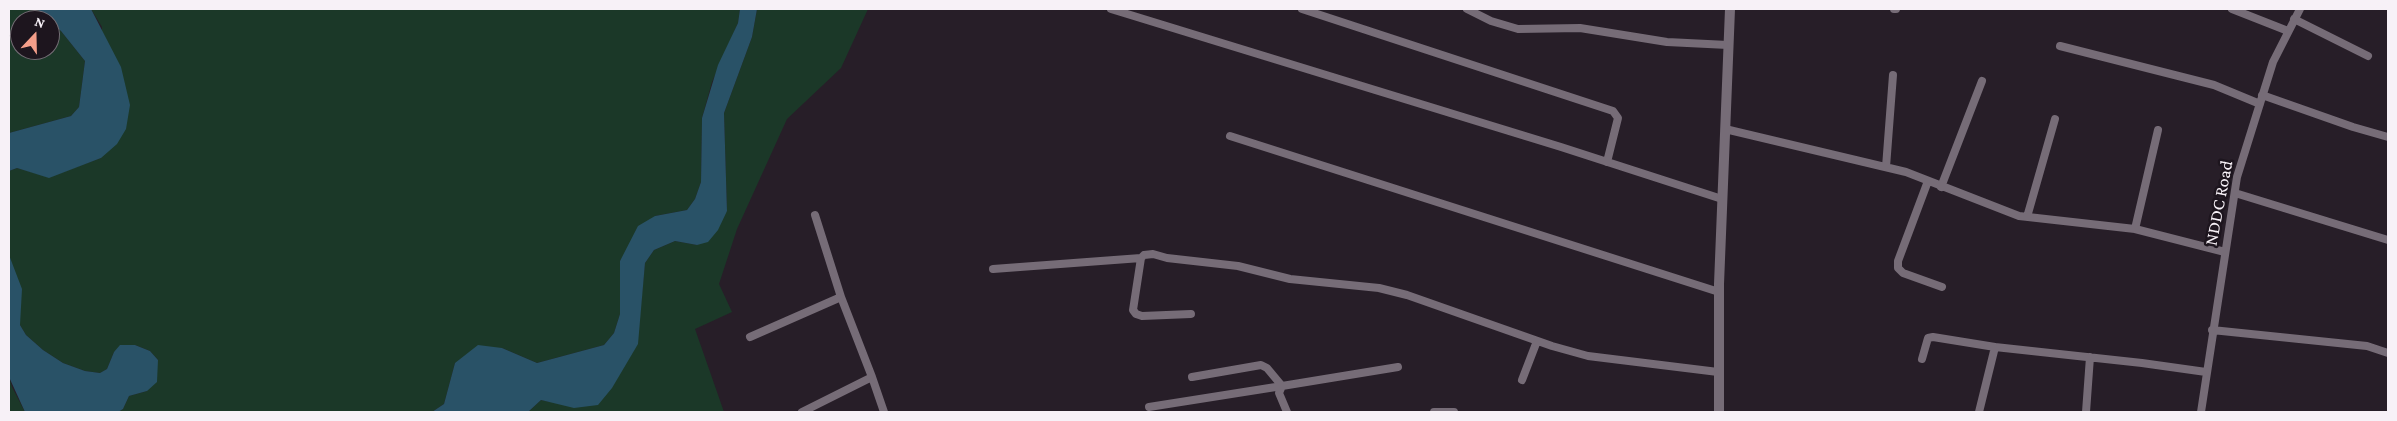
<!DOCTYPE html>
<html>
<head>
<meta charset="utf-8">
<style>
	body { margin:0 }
	#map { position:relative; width:2397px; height:421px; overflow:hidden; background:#271e28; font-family:"Crimson Pro",serif }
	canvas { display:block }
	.frame { position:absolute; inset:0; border:10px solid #f7f1f7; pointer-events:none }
	.north { position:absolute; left:10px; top:10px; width:50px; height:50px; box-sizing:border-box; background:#1d151e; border:1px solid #746d75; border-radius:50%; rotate:21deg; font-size:14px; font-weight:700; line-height:20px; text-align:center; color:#f7f1f7 }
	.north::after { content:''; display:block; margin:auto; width:18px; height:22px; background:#f49e8a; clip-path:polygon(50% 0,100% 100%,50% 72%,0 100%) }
</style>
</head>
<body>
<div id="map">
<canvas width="2397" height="421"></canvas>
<div class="frame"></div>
<div class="north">N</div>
</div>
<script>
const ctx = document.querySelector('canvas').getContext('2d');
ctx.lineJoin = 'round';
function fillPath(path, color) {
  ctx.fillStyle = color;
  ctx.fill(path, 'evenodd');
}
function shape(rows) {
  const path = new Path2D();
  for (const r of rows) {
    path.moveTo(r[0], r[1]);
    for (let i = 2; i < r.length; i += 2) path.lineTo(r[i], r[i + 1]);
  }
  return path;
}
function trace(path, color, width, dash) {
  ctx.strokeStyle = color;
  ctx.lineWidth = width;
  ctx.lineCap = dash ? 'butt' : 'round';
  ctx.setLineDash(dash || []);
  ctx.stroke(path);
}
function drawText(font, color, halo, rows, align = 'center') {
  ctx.font = font + ' "Crimson Pro",serif';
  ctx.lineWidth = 5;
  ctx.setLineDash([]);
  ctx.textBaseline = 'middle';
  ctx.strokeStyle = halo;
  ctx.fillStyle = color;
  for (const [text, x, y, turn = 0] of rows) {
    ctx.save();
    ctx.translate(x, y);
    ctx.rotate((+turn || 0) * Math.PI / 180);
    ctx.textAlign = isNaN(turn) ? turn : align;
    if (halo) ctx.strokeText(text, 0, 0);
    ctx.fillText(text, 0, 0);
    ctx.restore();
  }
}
fillPath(shape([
	[9,9,37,9,49,20,20,20,20,50,50,50,50,21,61,31,85,61,79,107,71,116,9,133],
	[91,9,740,9,738,23,712,82,702,118,701,182,695,199,687,210,655,216,620,261,620,314,614,333,604,345,537,363,502,348,455,363,444,404,432,412,118,412,123,409,129,396,147,391,158,360,150,351,135,345,114,352,107,369,100,373,85,371,63,363,43,350,26,335,20,325,20,309,9,255,9,171,17,168,49,177,101,158,102,27],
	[757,9,868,9,841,68,787,119,737,229,719,284,732,312,695,329,724,412,528,412,541,400,550,402,637,344,645,263,654,250,675,241,697,245,727,211,724,113,752,37],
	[9,377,12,387,25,412,9,412]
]), '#1b3828');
fillPath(shape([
	[37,9,91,9,121,67,130,105,126,129,117,144,101,158,49,178,17,168,9,171,9,133,71,116,79,107,85,61,61,31],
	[740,9,757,9,752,37,724,113,727,211,718,230,708,242,697,245,675,241,654,250,645,263,638,344,612,388,598,405,574,408,541,400,528,412,432,412,444,404,455,363,478,345,502,348,537,363,604,345,614,333,620,314,620,261,638,226,655,216,687,210,695,199,701,182,702,118,718,65,738,23],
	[9,255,22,289,20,325,26,335,43,350,63,363,85,371,100,373,107,369,114,352,120,345,135,345,150,351,158,360,157,382,147,391,129,396,123,409,118,412,25,412,9,377]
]), '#295267');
trace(shape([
	[1111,9,1561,147,1722,199],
	[1302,9,1613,111,1618,118,1607,162],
	[1467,9,1491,21,1518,29,1580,28,1667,42,1728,45],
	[1894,9,1896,9],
	[2232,9,2288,31],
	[2294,19,2368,56],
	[2060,46,2214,85,2260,104],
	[2262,95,2353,127,2388,137],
	[1725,129,1906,172,2019,216,2135,229,2225,252],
	[1230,136,1719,292],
	[1886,167,1893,75],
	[1928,181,1898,261,1898,268,1903,273,1942,287],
	[1941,187,1982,81],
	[2235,193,2388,240],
	[815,215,841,297,872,377,884,412],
	[2027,217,2055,119],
	[2135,229,2158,130],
	[993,269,1141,258],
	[1191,314,1142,316,1136,314,1133,310,1141,258,1144,255,1153,254,1167,258,1238,266,1290,279,1379,288,1407,295,1552,346,1588,356,1718,372],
	[2212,330,2367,346,2388,353],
	[750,337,841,297],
	[1922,359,1928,338,1933,337,1995,347,2142,363,2206,372],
	[1522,380,1537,341],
	[1149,407,1282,386,1267,368,1261,365,1192,377],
	[802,412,872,377],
	[1287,412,1279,393,1282,386,1398,367],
	[1434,412,1454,412],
	[1979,412,1995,347],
	[2086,412,2090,357],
	[2201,412,2237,177,2273,62,2300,9]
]), '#766c77', 8);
trace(shape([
	[1719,412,1719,284,1730,9]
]), '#766c77', 10);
drawText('18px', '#f7f1f7', '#1d151e', [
	["NDDC Road",2219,203,-79]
]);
</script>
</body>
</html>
